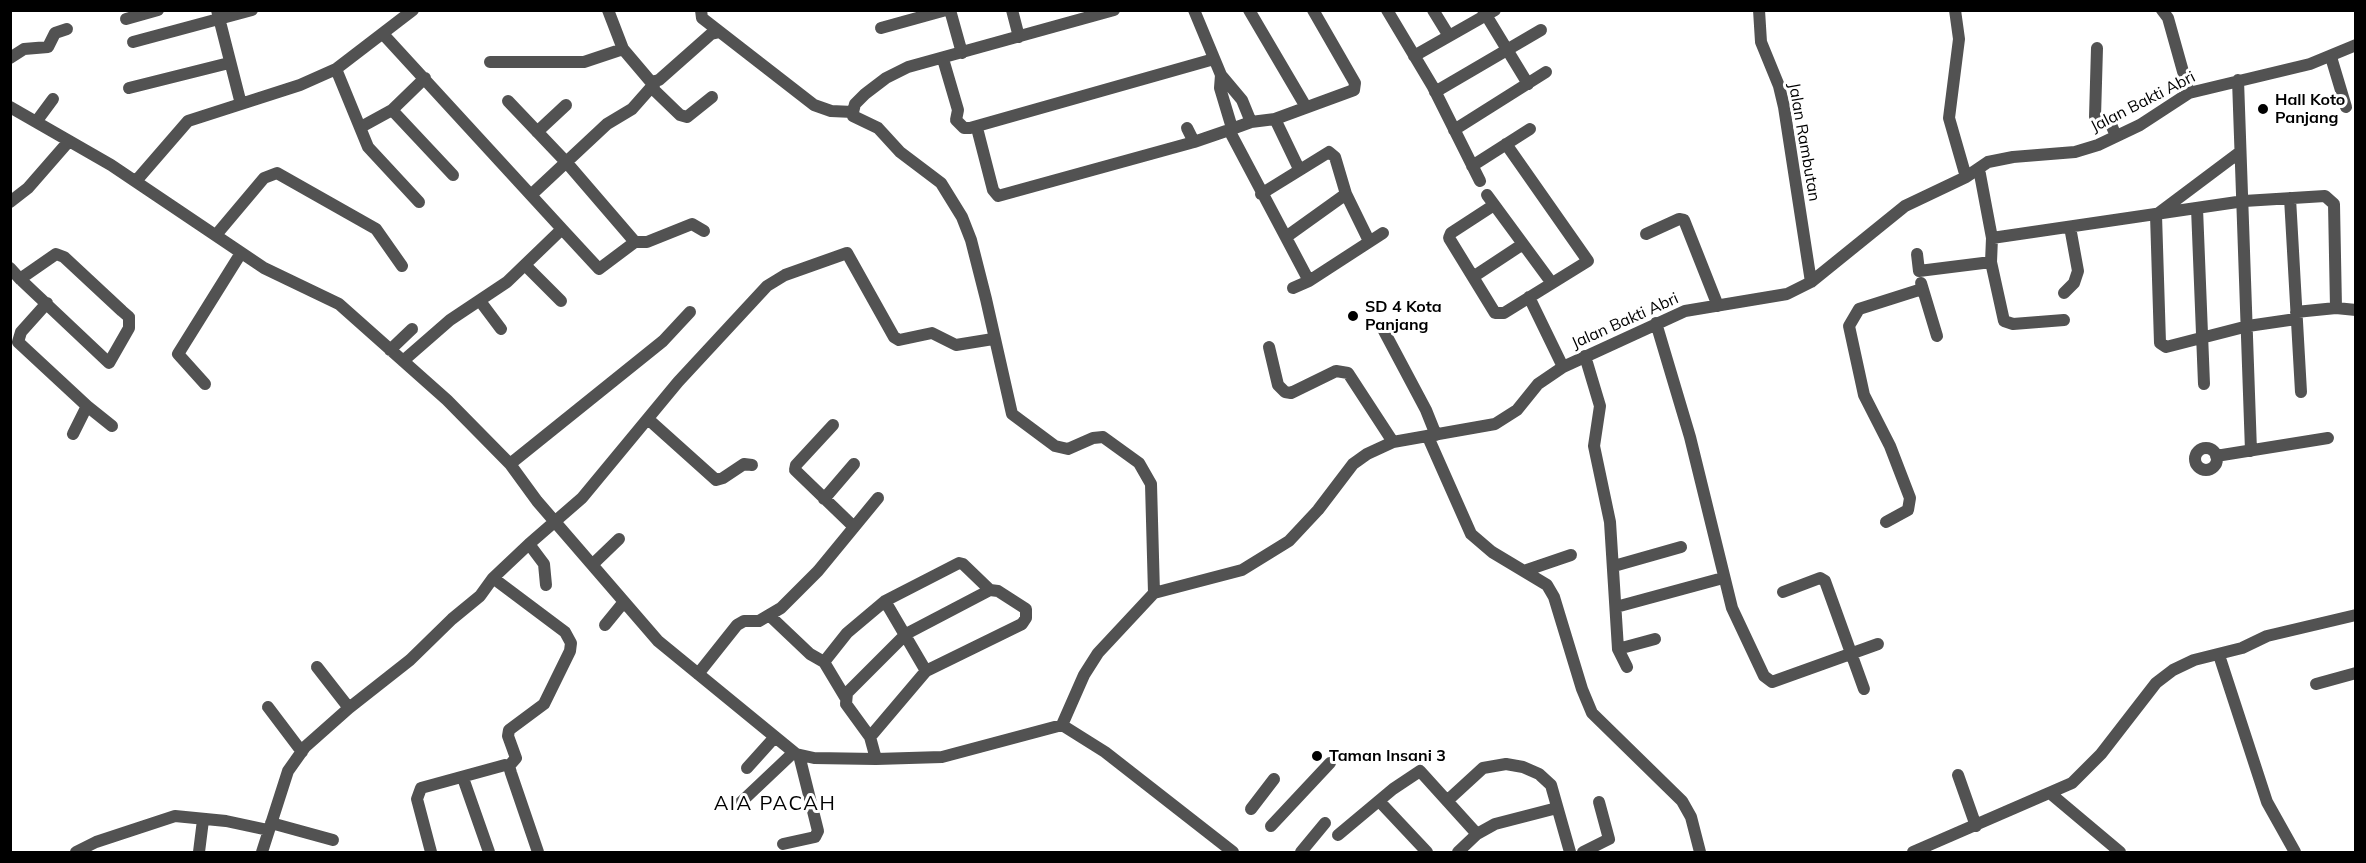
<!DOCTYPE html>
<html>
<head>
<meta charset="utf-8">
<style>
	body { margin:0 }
	#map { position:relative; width:2366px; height:863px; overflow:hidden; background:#fff; font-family:Mulish,sans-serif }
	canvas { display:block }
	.frame { position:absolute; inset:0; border:12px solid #000; pointer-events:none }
</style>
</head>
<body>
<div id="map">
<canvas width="2366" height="863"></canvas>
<div class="frame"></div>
</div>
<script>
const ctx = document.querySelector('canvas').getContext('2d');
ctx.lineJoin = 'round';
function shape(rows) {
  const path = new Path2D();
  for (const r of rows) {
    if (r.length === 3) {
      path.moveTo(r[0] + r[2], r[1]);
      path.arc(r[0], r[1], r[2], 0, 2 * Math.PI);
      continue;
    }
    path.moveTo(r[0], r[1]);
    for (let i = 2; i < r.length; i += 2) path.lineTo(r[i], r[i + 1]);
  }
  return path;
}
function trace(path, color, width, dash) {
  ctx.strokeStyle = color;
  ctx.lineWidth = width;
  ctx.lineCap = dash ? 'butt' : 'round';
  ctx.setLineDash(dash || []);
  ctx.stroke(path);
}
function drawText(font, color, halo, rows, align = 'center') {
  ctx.font = font + ' Mulish,sans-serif';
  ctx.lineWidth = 6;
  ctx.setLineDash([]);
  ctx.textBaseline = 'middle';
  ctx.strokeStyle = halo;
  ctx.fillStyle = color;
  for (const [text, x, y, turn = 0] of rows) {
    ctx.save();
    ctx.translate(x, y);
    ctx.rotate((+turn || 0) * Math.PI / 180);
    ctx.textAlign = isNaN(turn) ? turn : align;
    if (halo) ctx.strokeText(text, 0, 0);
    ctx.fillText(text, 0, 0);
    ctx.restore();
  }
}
trace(shape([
	[217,10,241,104],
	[608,10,623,49,651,82,659,80,711,34,720,32],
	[701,10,702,18,814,105,831,111,853,112],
	[950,10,962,53],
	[1012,10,1019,37],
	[1114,10,908,67,886,78,865,94,855,104,853,112,853,116,878,128,900,152,941,183,962,217,971,240,986,299,1012,414,1055,446,1068,449,1093,438,1103,437,1139,463,1151,484,1154,593],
	[1194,10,1221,75,1220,88,1232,128],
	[1249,10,1306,107],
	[1387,10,1433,87,1480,181],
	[1433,10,1449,36],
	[1483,10,1528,84],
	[1759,10,1761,42,1779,86,1784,107,1811,282],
	[1955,10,1959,39,1949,118,1966,177],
	[2162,10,2168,18,2189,93],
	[126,19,158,10],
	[881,28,946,10],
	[383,34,562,229,507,282,450,320,403,361],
	[133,42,252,10],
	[2097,48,2095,117,2099,121,2110,122,2116,136],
	[1414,56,1495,10],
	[2331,57,2346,107],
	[10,58,24,49,48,47,55,33,67,29],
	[943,59,958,110,956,120,964,128,970,128,1214,59],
	[490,62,584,62,623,49],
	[336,69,368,147,419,202],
	[1221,75,1242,100,1251,122],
	[2238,80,2251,451],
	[651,87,680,115,687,117,712,97],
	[129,88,229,63],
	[1435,92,1541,30],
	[508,101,567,163,635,242,647,242,692,224,704,231],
	[10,107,111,165,264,268,339,304,447,400,510,464,537,501,658,641,796,754,814,758,876,759,942,757,1062,725,1105,752,1233,852],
	[392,110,453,175],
	[1275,119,1299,169],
	[36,122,53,99],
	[361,127,392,110,425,78],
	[977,128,993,190,998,196,1194,142],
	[1187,128,1194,142,1229,130],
	[1454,130,1546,72],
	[537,132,566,105],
	[2240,152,2156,215,2160,343,2166,347,2248,326,2296,319],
	[1472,166,1530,129],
	[1979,169,1992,238,1991,262,2004,321,2013,324,2064,320],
	[136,181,188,121,300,85,336,69,413,10],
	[1261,194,1329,152,1335,157,1346,194],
	[531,195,607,124,632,109,655,83],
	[1487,195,1551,282],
	[2290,198,2301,392],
	[10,202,28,188,69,141],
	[1494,205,1451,233,1449,238,1495,313,1504,313,1588,261,1506,144],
	[2197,208,2204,384],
	[562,229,599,269,635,242],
	[1646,234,1679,219,1684,220,1718,306],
	[216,235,264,178,277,173,376,229,402,266],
	[1286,237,1346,194,1369,241],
	[1992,238,2244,201,2325,196,2334,204,2336,308,2356,310],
	[1917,254,1919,271,1991,262],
	[526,266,561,301],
	[10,268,20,279,109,363,129,328,129,317,122,311,64,257,56,254,20,279],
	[1473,277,1523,244],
	[1309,281,1229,130,1251,122,1275,119,1354,90,1355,83,1313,10],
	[1921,283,1937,336],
	[1293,288,1309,281,1383,233],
	[2064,293,2074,283,2078,271,2070,227],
	[1529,297,1563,367],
	[480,301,501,329],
	[47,303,21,332,18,342,87,406,73,434],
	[2296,312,2336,308],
	[1656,323,1690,437,1732,608,1764,676,1772,682,1878,644],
	[1384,331,1426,410,1436,435],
	[1269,347,1278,385,1285,392,1291,393,1336,371,1348,373,1393,442],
	[390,350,412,329],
	[1585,356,1600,406,1594,446,1610,522,1618,649,1627,667],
	[205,384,178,354,241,253],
	[87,406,112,426],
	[648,419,716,480,723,478,744,464,752,465],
	[833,425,796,465,795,470,853,526],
	[1428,437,1471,534,1492,552,1547,585,1554,597,1582,689,1592,713,1682,801,1691,817,1700,852],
	[2206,459,11],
	[2216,456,2328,438],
	[510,464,663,341,690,312],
	[824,499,854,464],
	[1886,522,1908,510,1910,498,1890,446,1864,395,1849,326,1859,309,1922,289],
	[529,544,544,564,546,585],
	[593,564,619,539],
	[1614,566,1681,547],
	[1524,571,1571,555],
	[493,578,565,632,571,643,570,651,544,704,509,730,508,736,516,758,509,766],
	[1783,592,1820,578,1825,581,1864,689],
	[1616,607,1723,578],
	[771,617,810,654,824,662,845,697],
	[605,625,623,603],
	[1618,649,1655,639],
	[2219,655,2267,802,2295,852],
	[824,662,847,633,885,601,959,563,963,564,990,590,998,591,1026,609,1026,618,1022,624,926,671],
	[317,667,349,708],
	[698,674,737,625,744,621,759,621,781,608,818,571,878,498],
	[2316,684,2356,673],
	[268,707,302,752],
	[1062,725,1084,675,1098,653,1154,593,1242,570,1289,541,1318,510,1353,464,1367,454,1393,442,1495,424,1517,410,1538,384,1563,367,1685,311,1787,294,1811,282,1905,206,1966,177,1988,162,2013,157,2075,152,2098,145,2140,125,2189,93,2310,64,2356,45],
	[870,737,926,671,885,601],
	[876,759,870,737,846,704,847,693,906,634,990,590],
	[747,768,774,738],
	[1958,775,1976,826],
	[463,778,489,852],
	[2051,794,2120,852],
	[1447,801,1483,768,1506,764,1523,767,1539,774,1551,785,1570,852],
	[1380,802,1427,852],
	[738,805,793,753],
	[1251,809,1274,779],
	[271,823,333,840],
	[1271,826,1330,763],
	[1338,835,1393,789,1420,771,1477,834],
	[783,844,815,837,818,831,799,755],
	[76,852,96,842,175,816,226,821,268,830],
	[199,852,203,820],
	[262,852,288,771,305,747,349,708,410,660,452,619,480,596,493,578,529,544,582,498,678,382,767,286,785,275,847,253,894,337,899,340,932,333,956,345,993,339],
	[431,852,417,799,421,788,505,765,509,766,511,773,538,852],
	[1301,852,1325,823],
	[1458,852,1477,834,1495,824,1557,808],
	[1583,852,1609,839,1599,802],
	[1913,852,2072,783,2101,754,2156,683,2173,670,2194,660,2242,648,2267,636,2356,615]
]), '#525252', 12);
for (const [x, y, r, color] of [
	[2263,109,6,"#000"],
	[1353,316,6,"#000"],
	[1317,756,6,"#000"]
]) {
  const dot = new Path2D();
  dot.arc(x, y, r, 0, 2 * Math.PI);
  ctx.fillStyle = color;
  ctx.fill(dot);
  trace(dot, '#fff', 2);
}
drawText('bold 16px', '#000', '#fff', [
	["Hall Koto",2275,100],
	["Panjang",2275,118],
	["SD 4 Kota",1365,307],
	["Panjang",1365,325],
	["Taman Insani 3",1329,756]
], 'left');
drawText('16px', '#000', '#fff', [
	["Jalan Bakti Abri",2143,102,-27],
	["Jalan Rambutan",1804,142,80],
	["Jalan Bakti Abri",1625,321,-24]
]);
ctx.letterSpacing = '1.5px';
drawText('20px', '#000', '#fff', [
	["AIA PACAH",775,804]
]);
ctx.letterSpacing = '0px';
</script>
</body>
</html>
